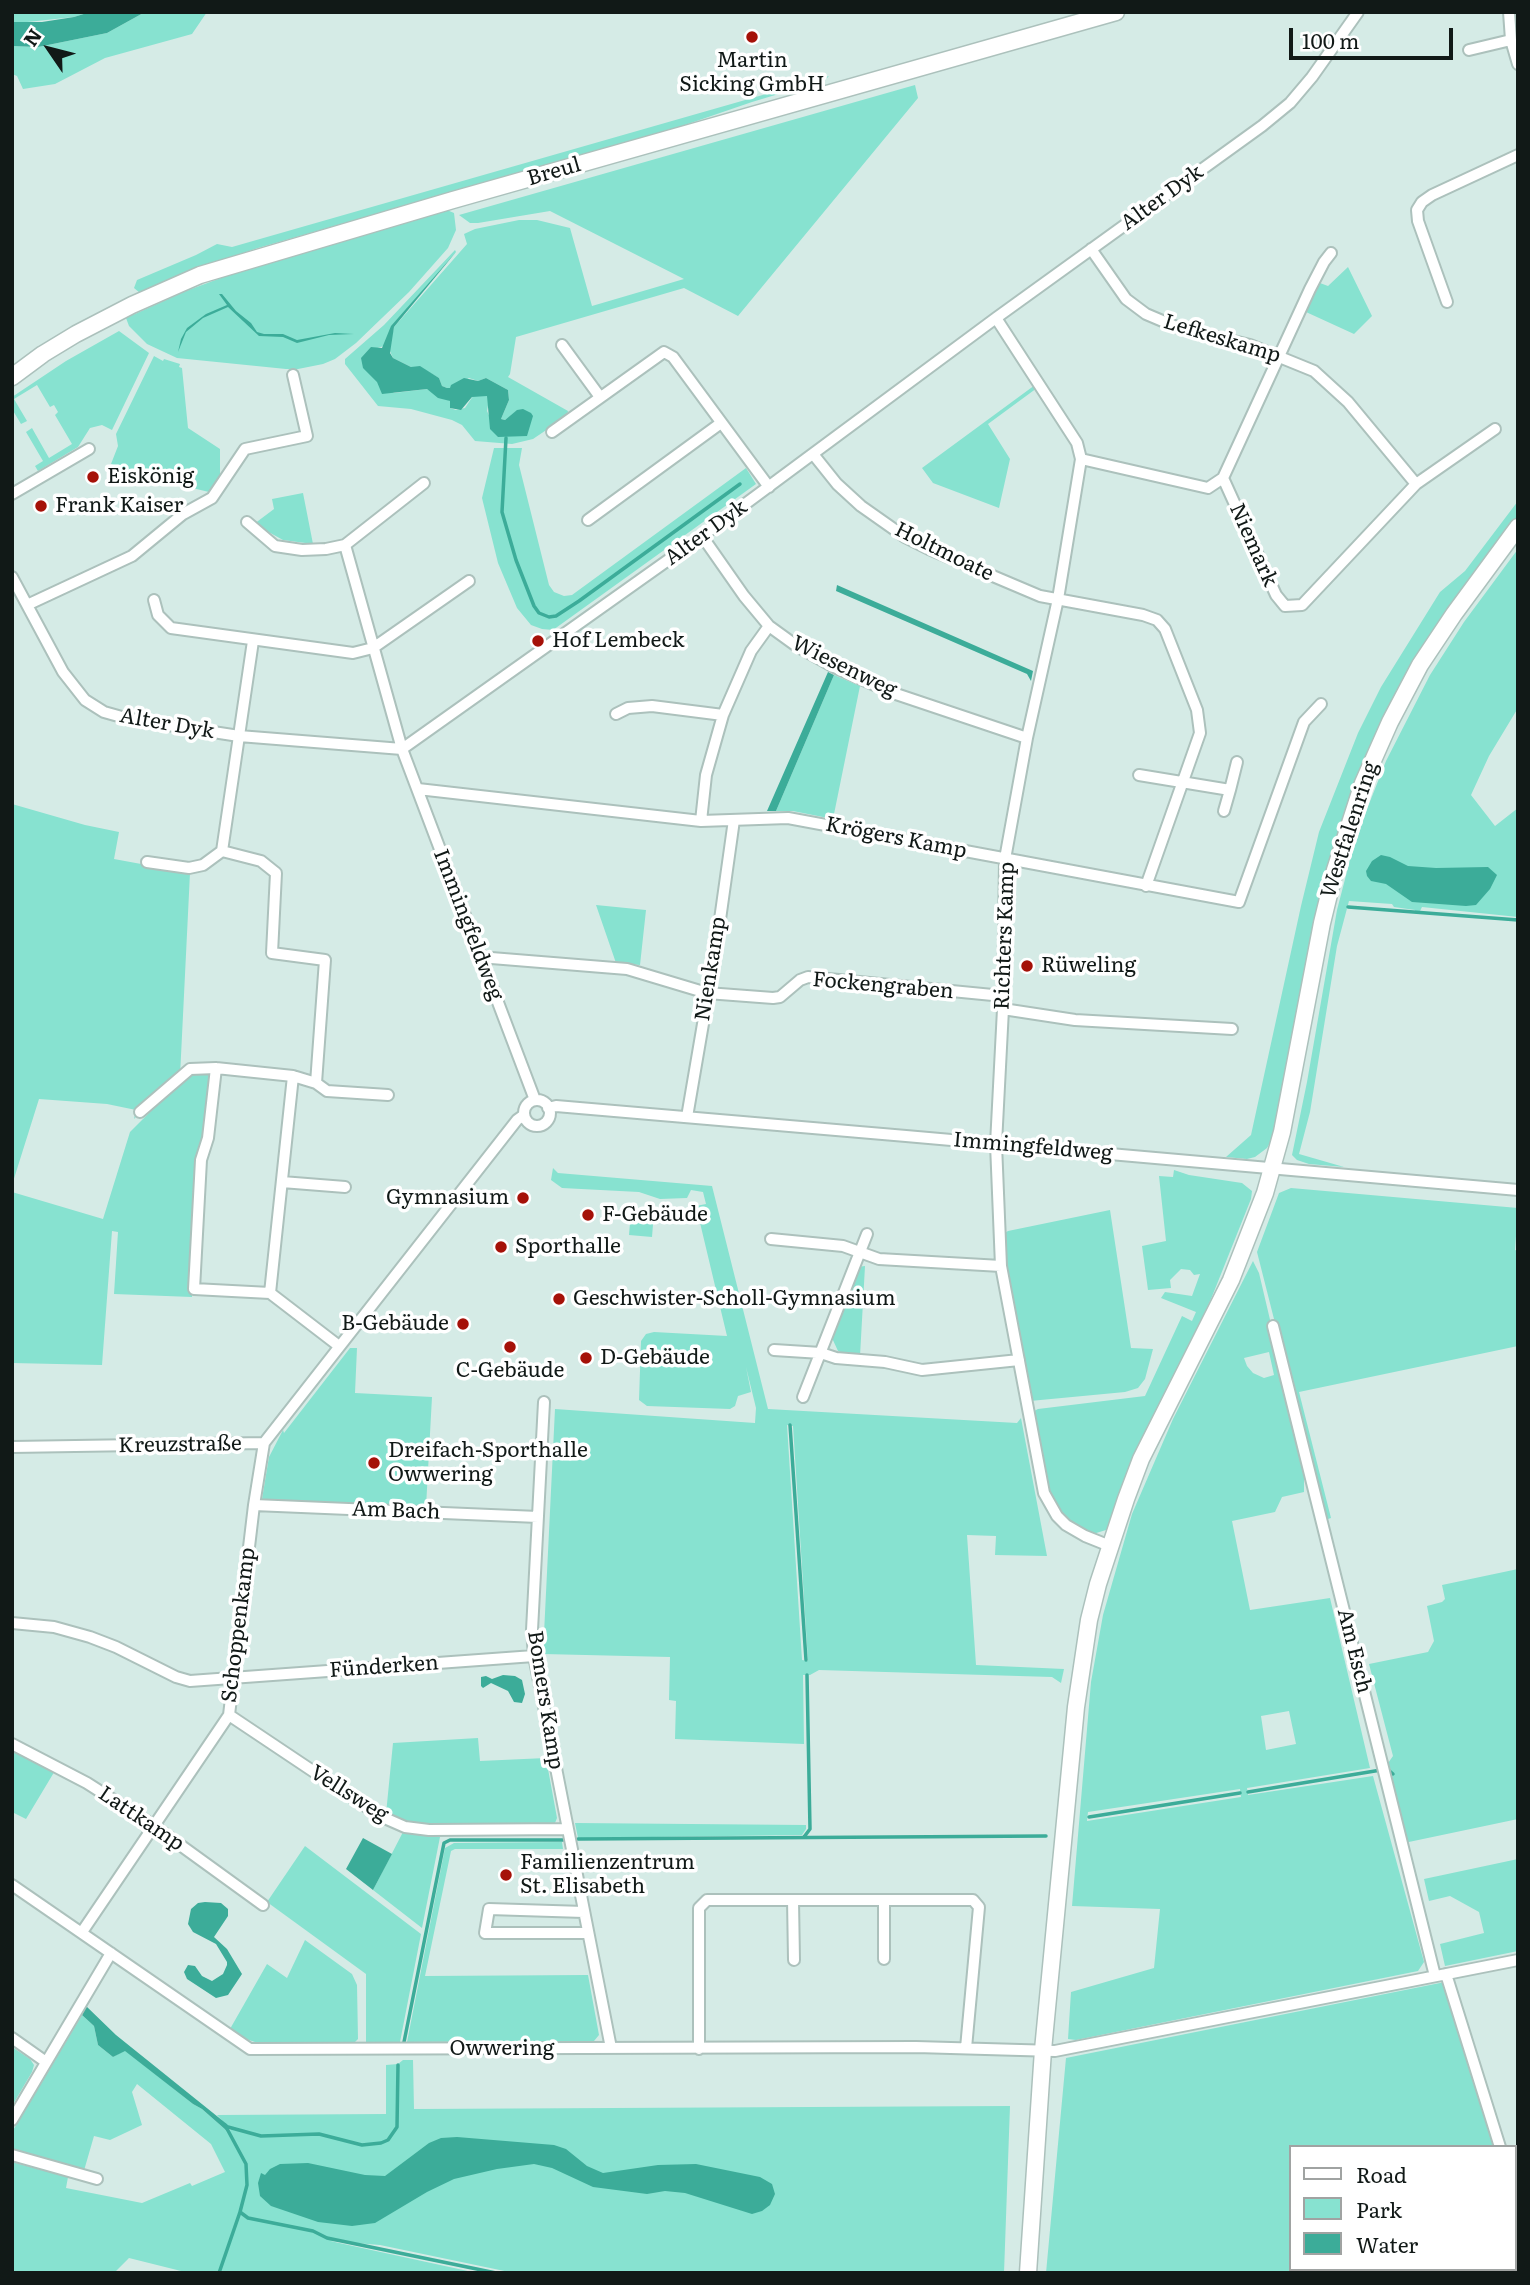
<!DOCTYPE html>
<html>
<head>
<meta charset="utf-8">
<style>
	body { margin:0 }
	#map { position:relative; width:1530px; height:2285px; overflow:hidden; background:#d5ebe6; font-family:Literata,serif }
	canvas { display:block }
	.frame { position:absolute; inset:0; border:14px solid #111917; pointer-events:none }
	.legend { position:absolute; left:1289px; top:2145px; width:228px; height:126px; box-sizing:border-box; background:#fff; border:2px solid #a0a3a2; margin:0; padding:9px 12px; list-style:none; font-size:21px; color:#111917 }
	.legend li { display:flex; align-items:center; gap:14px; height:35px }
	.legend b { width:35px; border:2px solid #a0a3a2 }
	.north { position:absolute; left:14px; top:14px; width:70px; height:70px; -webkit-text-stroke:5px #fff; paint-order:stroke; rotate:305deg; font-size:19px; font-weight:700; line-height:28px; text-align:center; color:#111917 }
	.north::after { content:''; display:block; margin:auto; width:24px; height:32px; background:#111917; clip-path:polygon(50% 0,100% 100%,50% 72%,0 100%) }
	.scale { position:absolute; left:1289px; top:28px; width:164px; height:32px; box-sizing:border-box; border:4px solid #111917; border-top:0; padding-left:9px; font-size:21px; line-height:24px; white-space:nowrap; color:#111917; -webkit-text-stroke:5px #fff; paint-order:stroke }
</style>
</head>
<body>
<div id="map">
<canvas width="1530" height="2285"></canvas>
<div class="frame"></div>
<ul class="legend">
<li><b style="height:9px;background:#fff"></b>Road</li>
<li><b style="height:19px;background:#87e2d0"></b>Park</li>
<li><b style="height:19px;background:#3cac99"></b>Water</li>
</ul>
<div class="north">N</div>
<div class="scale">100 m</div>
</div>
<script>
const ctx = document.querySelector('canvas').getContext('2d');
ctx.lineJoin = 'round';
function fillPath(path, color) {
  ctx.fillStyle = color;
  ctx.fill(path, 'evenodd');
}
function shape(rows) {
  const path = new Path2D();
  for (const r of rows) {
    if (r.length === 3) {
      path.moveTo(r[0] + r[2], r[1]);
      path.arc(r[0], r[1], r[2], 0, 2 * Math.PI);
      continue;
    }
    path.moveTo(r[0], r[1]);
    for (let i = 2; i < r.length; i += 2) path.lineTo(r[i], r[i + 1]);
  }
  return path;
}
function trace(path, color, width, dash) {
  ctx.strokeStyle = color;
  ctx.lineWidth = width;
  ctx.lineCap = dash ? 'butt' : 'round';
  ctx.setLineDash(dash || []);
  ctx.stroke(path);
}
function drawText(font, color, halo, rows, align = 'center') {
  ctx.font = font + ' Literata,serif';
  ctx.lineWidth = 7;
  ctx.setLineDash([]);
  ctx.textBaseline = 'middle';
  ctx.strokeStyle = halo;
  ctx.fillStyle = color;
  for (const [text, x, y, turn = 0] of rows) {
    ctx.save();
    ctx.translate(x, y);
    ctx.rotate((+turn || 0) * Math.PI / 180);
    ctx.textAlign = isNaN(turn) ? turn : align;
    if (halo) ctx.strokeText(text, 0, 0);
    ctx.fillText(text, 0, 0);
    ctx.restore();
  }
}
fillPath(shape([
	[12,12,90,12,74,17,18,23,12,22],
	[145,12,207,12,192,34,105,58,55,84,23,89,17,76,12,74,12,46,38,47,107,33],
	[829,76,825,80,752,102,682,126,258,248,196,269,140,293,134,288,137,280,196,255,217,244,232,247],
	[915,85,918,98,738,316,684,288,516,337,510,374,508,377,568,411,567,416,533,439,512,444,475,441,462,425,452,420,411,409,378,406,345,364,345,359,384,325,455,250,456,252,392,326,384,346,374,349,374,378,394,393,427,389,450,401,450,408,456,410,465,408,473,396,487,395,489,400,487,411,499,437,518,410,505,420,501,419,509,400,508,390,486,378,478,381,469,378,451,389,447,388,442,386,439,378,420,367,411,367,393,358,389,349,394,327,467,244,464,234,475,229,519,220,537,220,570,228,592,306,684,279,550,211,478,223,470,223,459,215],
	[447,210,454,213,456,230,448,248,409,292,356,343,335,359,323,364,298,369,286,369,177,358,147,344,129,326,126,318,186,291,237,272],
	[1348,267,1372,316,1354,334,1306,312,1320,283,1328,286],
	[119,331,149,353,112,430,102,425,90,428,78,447,38,471,35,466,43,461,26,432,32,428,49,458,72,444,55,415,58,412,54,405,50,407,37,385,14,399,27,421,21,424,12,409,12,397,66,361],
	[154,356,163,361,164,359,180,364,179,367,182,368,188,428,220,449,220,480,209,492,142,476,111,464,118,446,116,434],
	[1035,385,1037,388,988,424,1010,459,999,508,933,483,922,468],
	[494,448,522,448,519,465,549,585,554,592,564,596,572,595,746,468,756,484,553,630,542,629,531,625,517,608,498,563,482,498],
	[303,493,313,544,283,540,254,524,274,509,272,499],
	[1518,501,1518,521,1389,712,1297,1021,1271,1141,1267,1148,1255,1157,1247,1159,1226,1157,1251,1135,1301,906,1319,832,1358,733,1381,687,1440,592,1465,571],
	[1518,549,1518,708,1489,756,1471,795,1495,826,1518,808,1518,917,1422,907,1419,913,1414,913,1415,910,1394,907,1392,904,1349,901,1337,946,1310,1112,1299,1154,1344,1167,1309,1164,1297,1160,1292,1155,1307,1082,1337,910,1350,860,1367,809,1386,761,1430,675,1464,622],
	[834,675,860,686,833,819,793,811,776,811],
	[12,804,85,825,119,832,114,859,190,873,180,1076,169,1083,134,1119,136,1110,107,1104,39,1099,12,1185],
	[596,905,646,910,640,965,616,963],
	[200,1070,206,1071,210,1076,203,1137,197,1163,192,1297,114,1294,118,1232,112,1231,102,1365,12,1363,12,1192,103,1219,130,1132,173,1089],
	[553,1168,558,1173,712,1186,768,1409,1017,1423,1021,1418,1047,1556,995,1555,996,1536,967,1535,976,1665,1064,1669,1061,1683,1052,1677,819,1670,810,1675,803,1675,804,1744,675,1739,676,1701,669,1700,670,1657,543,1654,555,1409,755,1423,756,1408,746,1367,751,1392,738,1396,735,1406,730,1409,647,1406,639,1400,641,1341,646,1334,654,1332,727,1336,696,1206,706,1204,703,1192,691,1190,687,1198,660,1199,639,1192,562,1188,551,1180],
	[787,1425,793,1426,808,1661,802,1660],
	[1174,1170,1189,1175,1242,1183,1252,1191,1251,1199,1211,1299,1154,1418,1110,1524,1106,1530,1093,1534,1067,1519,1050,1500,1032,1412,1038,1409,1145,1396,1182,1316,1192,1321,1196,1312,1161,1298,1165,1292,1192,1296,1200,1274,1194,1275,1190,1270,1181,1269,1170,1280,1171,1288,1148,1290,1142,1246,1166,1241,1159,1176,1173,1177],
	[1291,1188,1518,1208,1515,1250,1518,1251,1518,1346,1299,1392,1331,1518,1325,1520,1257,1252,1279,1193],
	[1110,1210,1131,1348,1153,1349,1145,1379,1138,1388,1125,1392,1030,1401,1007,1272,1003,1234,1008,1231],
	[631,1211,654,1212,652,1237,629,1235],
	[1253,1261,1259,1273,1304,1464,1304,1492,1282,1497,1275,1512,1232,1521,1250,1610,1330,1598,1370,1768,1247,1788,1248,1795,1373,1776,1424,1962,1418,1971,1076,2040,1068,2039,1071,1992,1154,1968,1160,1909,1072,1906,1091,1682,1103,1615,1132,1514,1173,1419],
	[1269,1352,1274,1375,1264,1378,1253,1373,1247,1366,1244,1358],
	[1289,1711,1296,1744,1266,1750,1261,1716],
	[1240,1789,1241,1797,1087,1821,1088,1812],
	[865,1266,860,1356,848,1355,838,1351,832,1338,857,1267],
	[350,1348,357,1348,355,1393,432,1397,426,1507,262,1499,269,1457,283,1430,284,1433],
	[1518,1569,1518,1819,1404,1843,1386,1766,1393,1756,1369,1664,1428,1652,1434,1641,1427,1606,1442,1602,1445,1599,1442,1585],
	[478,1738,480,1761,546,1758,557,1818,555,1823,551,1826,427,1826,406,1823,386,1814,393,1743],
	[12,1748,56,1769,26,1819,12,1812],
	[575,1823,806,1825,806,1829,802,1835,578,1838],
	[403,1832,440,1837,422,1928,373,1890],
	[562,1842,563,1849,455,1849,451,1851,425,1976,588,1975,599,2035,594,2041,407,2042,445,1848,454,1843],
	[305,1846,421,1934,400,2042,366,2043,366,1974,267,1902],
	[1518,1859,1518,1951,1445,1966,1440,1944,1484,1933,1479,1912,1450,1896,1429,1901,1424,1879],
	[305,1940,352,1974,357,1985,358,2039,354,2043,258,2043,243,2038,230,2029,267,1964,287,1978],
	[1445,1982,1496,2147,1290,2147,1290,2269,1440,2269,1441,2273,1046,2273,1066,2058],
	[82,2015,94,2026,98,2045,113,2057,125,2050,193,2104,202,2109,227,2131,231,2130,217,2115,386,2114,386,2065,398,2064,403,2060,413,2060,414,2109,1010,2106,1004,2273,514,2273,380,2245,330,2241,477,2273,189,2273,129,2258,114,2273,12,2273,12,2162,68,2177,66,2188,142,2203,190,2183,192,2186,225,2172,211,2144,137,2084,132,2092,142,2125,110,2140,94,2136,83,2174,15,2155,12,2149,12,2132],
	[12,2047,30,2059,34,2065,32,2072,12,2106]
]), '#87e2d0');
fillPath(shape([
	[90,12,145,12,107,33,38,47,12,46,12,22,42,22,74,17],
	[456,252,394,327,390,353,393,358,411,367,420,366,439,378,442,386,447,388,450,388,451,385,464,378,478,381,486,378,508,390,509,400,501,419,505,420,517,410,523,409,531,413,533,416,527,436,498,437,490,429,487,396,472,397,461,410,450,408,450,401,438,398,427,389,382,394,377,382,363,368,361,358,371,347,382,348,391,326],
	[219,294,222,294,236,311,251,323,257,332,264,334,283,334,297,340,335,333,354,334,329,335,297,343,283,337,259,336,228,307,203,318,186,332,178,352,181,339,187,328,206,314,227,305],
	[837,585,1033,671,1031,681,1027,674,836,591],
	[828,672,834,675,776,811,767,811],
	[1381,855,1390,857,1408,866,1436,868,1488,867,1497,875,1490,889,1476,905,1466,906,1412,902,1386,884,1371,881,1367,876,1366,871,1372,861],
	[503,1675,515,1676,522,1680,525,1694,522,1703,514,1702,508,1691,491,1683,483,1688,481,1686,481,1677,486,1676,492,1679],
	[363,1838,392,1854,373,1890,346,1869],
	[205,1902,221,1903,228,1909,228,1916,214,1937,227,1949,242,1974,228,1995,216,1998,187,1979,184,1972,188,1965,195,1966,202,1976,212,1981,223,1974,227,1965,227,1962,216,1944,193,1932,188,1924,191,1909,198,1903],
	[86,2006,116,2035,228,2125,227,2131,202,2109,193,2104,125,2051,113,2057,98,2045,94,2026,82,2015],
	[457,2137,554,2145,566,2149,587,2166,603,2173,658,2165,696,2164,760,2177,772,2184,775,2194,770,2205,762,2211,752,2214,685,2193,665,2191,647,2194,593,2187,552,2168,534,2164,497,2169,454,2179,427,2192,375,2223,352,2226,318,2222,271,2206,260,2196,258,2183,261,2173,265,2175,270,2169,280,2164,308,2163,365,2175,385,2176,429,2143,441,2138]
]), '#3cac99');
trace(shape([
	[506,438,502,512,516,560,534,606,539,613,549,617,556,616,579,601,740,484],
	[1348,907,1518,920],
	[790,1425,806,1660],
	[1248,1792,1387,1769,1393,1774],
	[1089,1817,1240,1793],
	[804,1837,810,1829,807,1675],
	[578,1839,1046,1836],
	[404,2042,444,1843,450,1840,563,1840],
	[225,2125,246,2164,247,2185,240,2212,248,2218,313,2231,327,2238,496,2273],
	[228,2127,261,2136,319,2134,362,2145,381,2143,388,2140,397,2127,398,2065],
	[219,2273,240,2212]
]), '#3cac99', 3.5);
const street = shape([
	[1509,12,1511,40,1518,64],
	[1469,50,1511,40],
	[1091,249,1126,299,1146,314,1179,328,1250,345,1314,371,1348,402,1416,484],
	[1447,302,1418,221,1417,210,1422,202,1432,195,1518,155],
	[996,318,1077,443,1081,459,1058,599,1027,738,1005,859,1003,1009,996,1144,1001,1266,1044,1493,1057,1516,1066,1525,1085,1536,1110,1546],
	[562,345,600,397],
	[552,432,664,352,673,357,769,487],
	[813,454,837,484,861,506,905,537,929,549,1040,596,1143,615,1157,620,1165,629,1197,710,1200,733,1146,886],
	[1081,459,1208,488,1223,478,1276,595,1285,606,1302,605,1416,484,1495,429],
	[1223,478,1310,289,1324,262,1331,253],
	[12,494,89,449],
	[588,520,721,423],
	[247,522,275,546,302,550,326,549,345,545,424,483],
	[702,536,744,596,769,626,798,647,834,667,893,693,1027,738],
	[345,545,402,749,535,1100],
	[12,577,63,672,85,700,104,712,129,719,239,736,402,749,702,536,996,318,1262,126,1290,103,1312,77,1358,12],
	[154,600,158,615,171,628,353,653,373,648,469,581],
	[27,605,132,556,183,514,212,498,245,449,307,436,293,375],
	[616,714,628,708,652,706,723,715],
	[1139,775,1230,790,1237,762],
	[418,789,701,821,788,818,1239,902,1304,722,1321,704],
	[1224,811,1230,790],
	[701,821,706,775,723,715,751,651,769,626],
	[147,862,189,868,203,865,222,851],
	[479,957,627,969,707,993,773,998,780,997,800,980,808,977,1003,996],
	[1003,1009,1075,1020,1232,1029],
	[216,1068,208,1138,201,1160,194,1289,270,1293],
	[293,1076,270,1293,339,1346],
	[316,1083,327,1091,388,1095],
	[537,1113,13],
	[548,1108,556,1106,906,1136,1518,1190],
	[140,1112,190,1069,216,1068,293,1076,316,1083,325,960,272,953,276,873,261,861,222,851,253,641],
	[687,1117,716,948,734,820],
	[282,1182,345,1187],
	[771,1239,843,1246,879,1259,1001,1266],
	[1273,1326,1435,1976],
	[774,1350,821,1353,836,1358,885,1362,922,1370,1019,1360],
	[803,1397,867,1234],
	[544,1402,532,1630,534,1656,611,2048],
	[12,1447,264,1443],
	[254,1505,538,1517],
	[12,1623,54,1627,90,1637,116,1647,176,1677,190,1681,534,1656],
	[229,1715,380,1816,405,1827,429,1830,568,1829],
	[12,1744,87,1783,154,1826,263,1905],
	[12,1885,250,2049,916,2047,1055,2051,1518,1960],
	[793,1900,794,1960],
	[584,1912,489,1909,485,1933,588,1933],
	[82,1932,229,1715,254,1505,264,1443,517,1120,524,1115],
	[884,1959,884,1900],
	[1446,1974,1500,2147],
	[12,2038,46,2062],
	[699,2049,699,1908,707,1900,973,1900,979,1907,966,2048],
	[12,2120,111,1953],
	[12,2155,97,2179],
	[1514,2193,1518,2204]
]);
const secondary = shape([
	[12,377,43,354,76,334,132,305,200,275,453,200,1116,12],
	[1028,2273,1043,2050,1076,1707,1089,1620,1098,1584,1126,1499,1141,1459,1231,1280,1265,1193,1282,1132,1322,923,1335,870,1363,783,1390,722,1420,665,1454,614,1518,527]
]);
trace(street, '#acc1bc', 14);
trace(secondary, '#acc1bc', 19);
trace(street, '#fff', 10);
trace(secondary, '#fff', 16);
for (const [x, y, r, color] of [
	[752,37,7,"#a51108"],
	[93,477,7,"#a51108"],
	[41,506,7,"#a51108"],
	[538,641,7,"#a51108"],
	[1027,966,7,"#a51108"],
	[523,1198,7,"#a51108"],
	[588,1215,7,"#a51108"],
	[501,1247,7,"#a51108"],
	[559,1299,7,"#a51108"],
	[463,1324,7,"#a51108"],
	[510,1347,7,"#a51108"],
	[586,1358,7,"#a51108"],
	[374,1463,7,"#a51108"],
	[506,1875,7,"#a51108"]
]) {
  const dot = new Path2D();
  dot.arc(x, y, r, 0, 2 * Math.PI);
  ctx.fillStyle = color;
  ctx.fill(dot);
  trace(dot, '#fff', 2.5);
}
drawText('21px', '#111917', '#fff', [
	["Martin",752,61,"center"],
	["Sicking GmbH",752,85,"center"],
	["Eiskönig",107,477],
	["Frank Kaiser",55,506],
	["Hof Lembeck",552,641],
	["Rüweling",1041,966],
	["Gymnasium",509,1198,"right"],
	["F-Gebäude",602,1215],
	["Sporthalle",515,1247],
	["Geschwister-Scholl-Gymnasium",573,1299],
	["B-Gebäude",449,1324,"right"],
	["D-Gebäude",600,1358],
	["C-Gebäude",510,1371,"center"],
	["Dreifach-Sporthalle",388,1451],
	["Owwering",388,1475],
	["Familienzentrum",520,1863],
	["St. Elisabeth",520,1887]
], 'left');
drawText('21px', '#111917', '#fff', [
	["Breul",554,172,-16],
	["Alter Dyk",1162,198,-36],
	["Lefkeskamp",1222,339,17],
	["Alter Dyk",706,533,-36],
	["Niemark",1253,545,66],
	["Holtmoate",944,552,26],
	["Wiesenweg",844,667,26],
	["Alter Dyk",167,724,10],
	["Westfalenring",1350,830,-72],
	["Krögers Kamp",896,838,11],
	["Immingfeldweg",468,925,69],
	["Richters Kamp",1005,936,-88],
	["Nienkamp",711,969,-81],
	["Fockengraben",883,986,5],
	["Immingfeldweg",1033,1147,5],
	["Kreuzstraße",180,1445,-1],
	["Am Bach",396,1511,2],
	["Schoppenkamp",239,1625,-83],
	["Am Esch",1354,1651,76],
	["Fünderken",384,1667,-4],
	["Bomers Kamp",545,1700,81],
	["Vellsweg",349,1794,32],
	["Lattkamp",141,1819,34],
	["Owwering",502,2049]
]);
</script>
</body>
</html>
